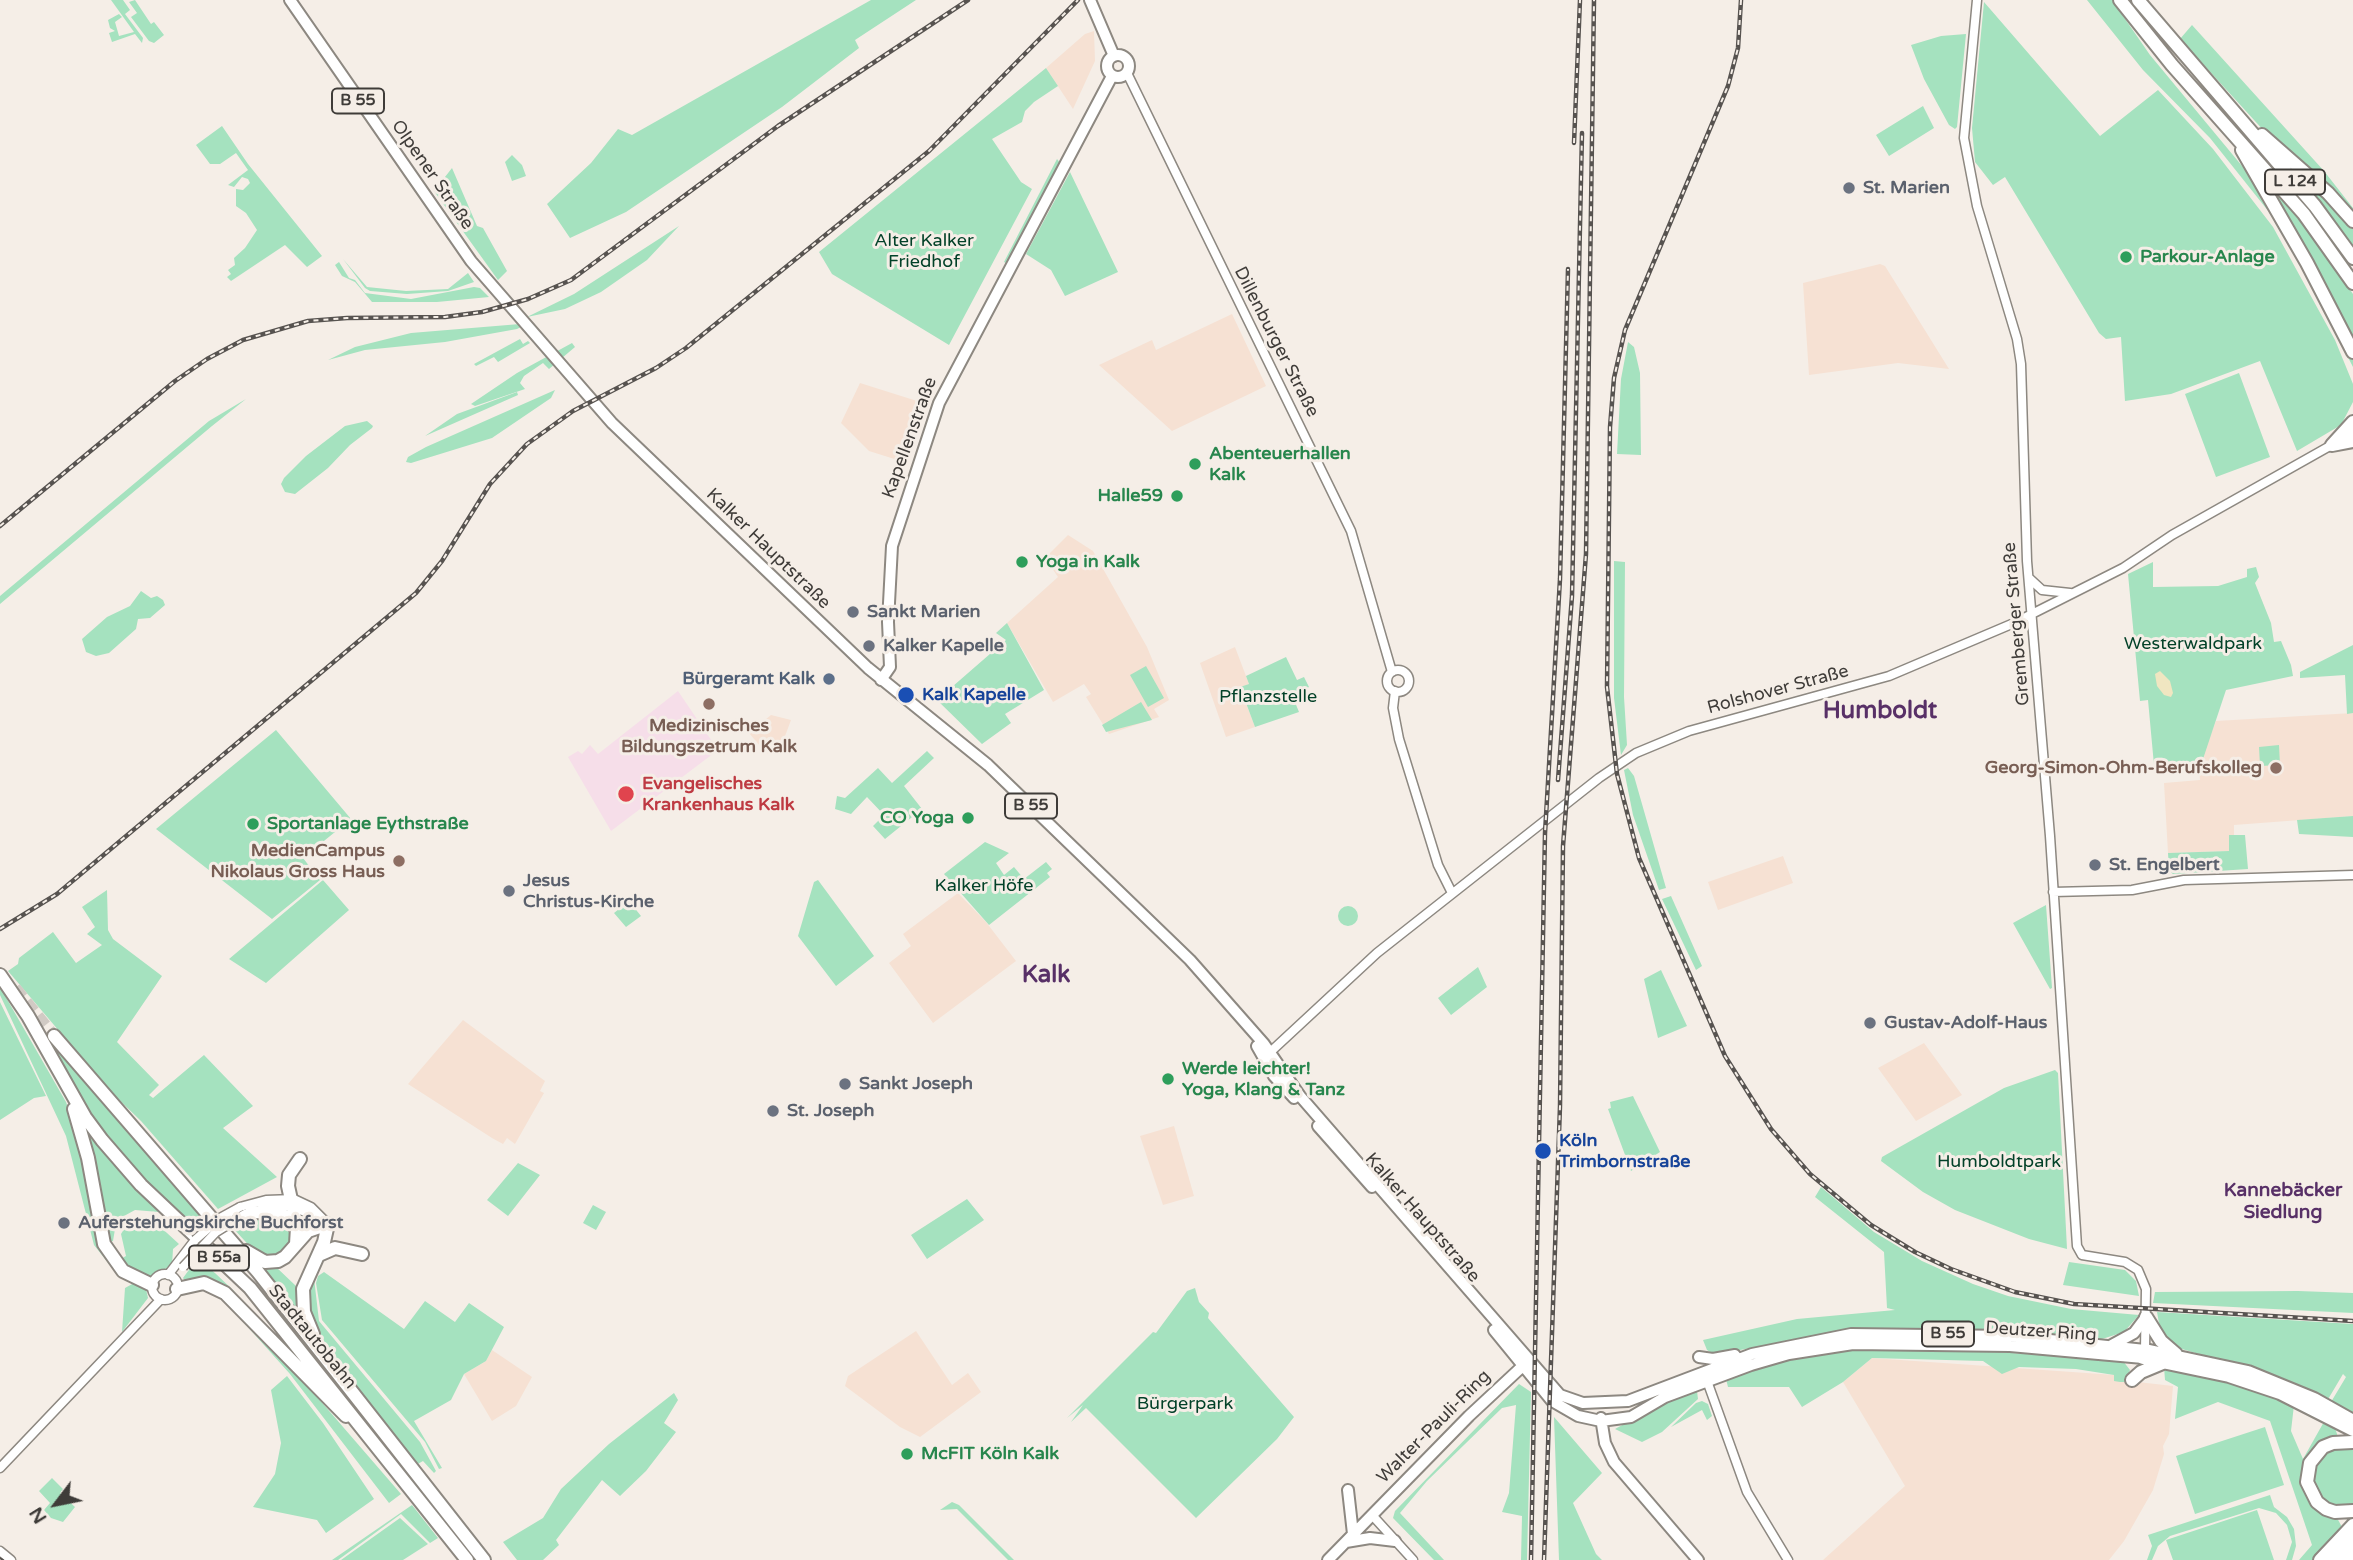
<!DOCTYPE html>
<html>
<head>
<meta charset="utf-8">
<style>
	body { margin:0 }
	#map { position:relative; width:2353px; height:1560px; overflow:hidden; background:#f5eee7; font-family:"Varela Round",sans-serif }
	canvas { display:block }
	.north { position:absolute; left:21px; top:1469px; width:70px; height:70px; -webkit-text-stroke:5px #f5eee7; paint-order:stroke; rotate:238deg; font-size:19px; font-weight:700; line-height:28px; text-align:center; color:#3f3c39 }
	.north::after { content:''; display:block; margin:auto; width:24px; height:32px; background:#3f3c39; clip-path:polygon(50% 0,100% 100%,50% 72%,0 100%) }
</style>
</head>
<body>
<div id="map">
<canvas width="2353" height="1560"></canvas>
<div class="north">N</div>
</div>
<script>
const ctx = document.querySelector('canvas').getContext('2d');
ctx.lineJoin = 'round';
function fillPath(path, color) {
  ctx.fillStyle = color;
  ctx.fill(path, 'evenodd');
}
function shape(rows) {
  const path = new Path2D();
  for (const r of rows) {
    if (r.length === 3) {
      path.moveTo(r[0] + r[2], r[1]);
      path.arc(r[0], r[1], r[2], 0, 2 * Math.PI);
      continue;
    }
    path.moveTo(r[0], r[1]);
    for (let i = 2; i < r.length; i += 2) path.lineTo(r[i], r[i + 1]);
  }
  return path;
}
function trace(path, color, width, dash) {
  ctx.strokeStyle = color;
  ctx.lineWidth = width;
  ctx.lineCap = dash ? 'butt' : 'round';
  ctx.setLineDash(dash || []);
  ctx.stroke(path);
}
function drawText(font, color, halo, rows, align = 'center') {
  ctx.font = font + ' "Varela Round",sans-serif';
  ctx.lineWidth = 6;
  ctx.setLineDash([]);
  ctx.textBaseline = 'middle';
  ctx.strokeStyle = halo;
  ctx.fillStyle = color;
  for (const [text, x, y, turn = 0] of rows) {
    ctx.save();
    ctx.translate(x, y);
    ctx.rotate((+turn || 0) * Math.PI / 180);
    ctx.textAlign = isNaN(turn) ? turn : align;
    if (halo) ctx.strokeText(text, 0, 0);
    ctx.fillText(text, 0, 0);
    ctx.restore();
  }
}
fillPath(shape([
	[1094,31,1095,61,1073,109,1046,68,1085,34],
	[1880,264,1885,266,1949,369,1898,363,1809,375,1803,283],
	[1232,314,1266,386,1172,431,1099,365,1152,340,1156,350],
	[860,383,917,401,904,462,869,451,841,423],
	[1068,535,1093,551,1147,647,1169,700,1154,709,1159,717,1109,734,1086,697,1091,694,1084,684,1053,702,1007,623,1058,577,1045,558],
	[1235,647,1249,684,1240,688,1255,727,1226,737,1200,663],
	[2353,713,2353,816,2234,825,2234,835,2229,836,2230,851,2168,853,2164,783,2200,780,2199,765,2216,721],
	[771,715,791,720,778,755,766,753,749,733],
	[1783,856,1793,883,1718,910,1708,882],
	[958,893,986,922,1016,961,933,1023,889,963,911,946,903,934],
	[463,1020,545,1081,540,1091,544,1093,515,1144,507,1138,503,1144,492,1138,408,1084],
	[1924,1043,1962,1095,1916,1121,1878,1068],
	[1174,1126,1194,1196,1163,1205,1140,1136],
	[916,1331,952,1385,968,1373,981,1392,920,1437,900,1427,845,1386,848,1376],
	[492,1350,532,1377,516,1406,492,1421,464,1374,486,1361],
	[1872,1358,2115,1375,2129,1381,2173,1386,2169,1434,2163,1446,2164,1454,2153,1490,2124,1541,2109,1560,1823,1560,1905,1486,1843,1382]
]), '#f6e1d3');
fillPath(shape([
	[678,691,718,750,611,831,568,757,578,751,582,754,590,745,598,754]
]), '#f6dee9');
fillPath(shape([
	[111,0,123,0,130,10,125,14,143,38,142,43,135,34,112,42,109,33,115,31,110,28,108,20,119,14,122,17,115,22,119,36,134,32],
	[135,0,151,24,154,22,164,35,154,43,149,41,131,17,137,13,129,2],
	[871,0,916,0,855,40,859,48,782,107,626,212,570,238,547,204,591,163,618,129,632,135],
	[2087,0,2112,0,2150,55,2252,178,2328,311,2353,360,2353,367,2298,260,2269,212,2210,138,2143,70],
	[1984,2,2100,136,2158,90,2213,149,2273,227,2335,340,2353,384,2353,402,2341,425,2297,451,2260,361,2171,394,2125,401,2121,337,2106,339,2099,333,2005,177,1993,185,1975,162,1972,128],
	[2192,25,2324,171,2353,208,2353,213,2265,132,2180,39],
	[1966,34,1957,127,1955,129,1949,125,1924,79,1911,45,1941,36],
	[1046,68,1058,86,1034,102,1025,111,1022,122,992,139,1021,182,1032,189,949,345,832,274,819,252],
	[1923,106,1934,128,1889,156,1876,135],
	[222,126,248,164,322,256,307,267,285,245,231,281,227,277,231,274,228,270,235,265,234,258,245,248,257,230,246,213,236,206,236,189,243,190,250,183,248,179,242,177,234,187,228,185,248,170,236,153,220,164,210,164,196,145],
	[512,155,522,165,526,176,512,181,505,162],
	[1057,159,1061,164,1008,264,1004,262],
	[2250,161,2296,214,2353,294,2353,342],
	[2288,166,2353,225,2353,248],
	[452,168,477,226,483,228,507,271,498,280,434,191],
	[1070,172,1118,272,1065,296,1051,270,1026,254],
	[679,226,647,260,601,292,565,309,527,317,574,294],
	[343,259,367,287,406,291,448,289,468,273,474,282,448,291,407,294,370,291,365,288],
	[339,262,349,278,355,280,365,293,411,299,474,287,480,288,489,297,437,302,372,302,355,282,342,276,335,265],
	[520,324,521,327,517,329,445,342,365,350,328,360,355,347,411,333],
	[520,339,523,344,528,341,530,343,498,362,494,357,476,366,474,364],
	[1628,342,1634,347,1640,373,1641,455,1617,454,1621,379],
	[572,343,575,347,549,369,543,363,524,376,520,383,525,389,475,406,471,404,517,373],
	[2239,373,2270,457,2216,477,2185,394],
	[555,390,551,398,492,438,411,463,406,462,408,457,426,447],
	[517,392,518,395,425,436,457,414],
	[246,399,212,426,0,604,0,596,209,421],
	[367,421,373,426,372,428,350,445,328,468,295,494,285,492,281,484,284,478,306,456,345,426],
	[1614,561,1625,562,1624,697,1627,745,1621,755,1614,698],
	[2153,562,2153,587,2218,586,2247,577,2247,569,2256,567,2259,577,2255,583,2271,623,2274,642,2281,641,2291,665,2293,676,2226,690,2201,765,2154,765,2148,700,2140,701,2128,574],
	[141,591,151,598,157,596,163,600,165,605,150,618,138,619,136,629,109,653,96,656,86,652,82,639,107,617,130,606],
	[1007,623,1044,690,1005,714,1011,723,982,744,937,700,1006,640,996,633],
	[2353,645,2353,713,2347,714,2345,675,2300,678,2300,672],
	[1286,657,1297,680,1304,677,1309,687,1293,694,1290,690,1299,712,1255,727,1240,687,1249,684,1246,676],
	[1146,666,1164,698,1148,707,1130,675],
	[1141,702,1152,720,1106,732,1102,725],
	[276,730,351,819,303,858,320,880,272,919,156,829],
	[2279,745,2280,765,2260,766,2259,747],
	[927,751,934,758,904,786,922,809,885,839,873,826,884,815,867,797,851,814,835,809,837,796,845,798,878,768,892,783],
	[1628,768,1634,776,1666,888,1659,890,1633,815,1624,770],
	[2353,816,2353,837,2299,834,2297,820],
	[2229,835,2245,835,2248,869,2173,874,2169,871,2168,853,2229,851],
	[985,842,1009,853,996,863,1004,875,1014,867,1024,879,1046,862,1052,869,1047,873,1050,877,989,925,944,874],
	[323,880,349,910,266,983,229,959],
	[818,880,874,956,836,986,798,936,814,882],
	[107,890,108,930,113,939,162,976,117,1042,159,1085,149,1095,153,1098,204,1055,253,1106,223,1128,277,1177,218,1209,141,1121,111,1092,8,971,18,964,19,958,53,932,76,963,102,945,87,934,95,927,82,907],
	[1671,896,1702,966,1696,970,1662,899],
	[629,901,641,916,626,927,614,913],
	[2046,905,2052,988,2050,989,2013,923],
	[1348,916,10],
	[1478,967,1487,987,1451,1015,1438,998],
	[1661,970,1687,1026,1658,1038,1644,979],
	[0,987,66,1102,82,1147,93,1217,125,1278,120,1278,94,1245,66,1136,0,995],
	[0,1002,46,1096,34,1098,0,1120],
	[48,1038,203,1216,192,1227,139,1177,91,1116],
	[2055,1070,2058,1073,2067,1249,2029,1239,1955,1210,1923,1192,1881,1161,1882,1157,2004,1088],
	[1633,1096,1660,1152,1631,1171,1608,1109,1611,1108,1610,1102],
	[82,1121,108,1158,159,1212,135,1210,124,1216,115,1229,113,1241,107,1243],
	[518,1163,540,1175,508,1216,487,1200],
	[1821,1187,1874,1232,1922,1261,1973,1284,2008,1296,2071,1309,2139,1315,2124,1332,2099,1340,1972,1329,1876,1329,1826,1333,1715,1355,1707,1350,1703,1340,1797,1319,1895,1310,1887,1308,1884,1252,1815,1197],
	[967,1199,984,1220,927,1259,911,1235],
	[593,1205,606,1212,596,1230,583,1223],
	[265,1215,276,1216,292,1228,292,1242,283,1254,272,1258,254,1251,233,1228],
	[137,1219,155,1222,179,1244,173,1249,172,1265,150,1277,141,1277,119,1260,126,1256,121,1234,126,1226],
	[331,1251,320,1264,314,1278,319,1321,420,1442,436,1471,434,1473,423,1461,416,1465,322,1339,310,1318,307,1287,314,1269],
	[197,1259,215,1273,235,1292,213,1280,202,1277,186,1282,183,1278],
	[255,1261,275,1266,296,1286,303,1319],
	[2069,1262,2125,1270,2136,1281,2139,1296,2063,1285],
	[324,1272,404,1329,425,1301,455,1322,469,1303,504,1327,486,1361,464,1374,451,1400,414,1421,442,1468,439,1469,425,1442,322,1320,316,1283,318,1276],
	[134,1283,146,1289,148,1298,122,1332,125,1288],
	[1195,1288,1199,1302,1209,1313,1208,1318,1294,1417,1277,1439,1196,1518,1086,1408,1071,1422,1083,1405,1067,1418,1153,1332,1156,1333,1187,1291],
	[2298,1291,2353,1293,2353,1313,2153,1303,2155,1292],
	[232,1304,286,1361,401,1494,389,1503,290,1374,229,1306],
	[2157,1312,2353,1324,2353,1415,2331,1402,2346,1377,2343,1374,2327,1401,2279,1378,2172,1346,2160,1329],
	[1929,1347,2123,1361,2130,1370,2125,1382,2120,1382,2114,1381,2114,1375,2076,1369,2019,1367,2002,1374,1983,1361,1872,1358,1843,1382,1802,1407,1789,1387,1728,1387,1726,1379,1795,1357,1831,1352],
	[2164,1367,2247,1385,2294,1405,2291,1431,2303,1459,2325,1420,2334,1425,2338,1437,2303,1472,2329,1515,2337,1518,2342,1527,2312,1560,2299,1560,2312,1545,2270,1421,2218,1402,2175,1419,2178,1387,2165,1380],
	[287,1376,323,1423,374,1499,326,1533,317,1520,253,1507,275,1474,281,1443,271,1390],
	[1519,1384,1531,1392,1527,1560,1521,1560,1522,1516,1502,1512,1509,1493,1516,1405,1502,1408,1427,1481,1400,1513,1444,1560,1434,1560,1393,1518,1395,1511],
	[1697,1391,1698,1399,1662,1432,1642,1442,1615,1429,1662,1403],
	[674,1393,678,1400,664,1423,676,1432,646,1471,620,1496,602,1480,556,1540,559,1545,543,1560,517,1560,503,1542,543,1518,561,1489,609,1444],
	[1702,1401,1708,1404,1712,1416,1707,1420,1702,1410,1671,1427,1696,1403],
	[1554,1417,1602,1473,1573,1503,1596,1554,1602,1560,1559,1560],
	[2265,1427,2284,1485,2195,1514,2176,1456],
	[2353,1446,2353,1508,2325,1504,2312,1485,2313,1467,2330,1448],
	[52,1478,63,1489,60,1493,75,1507,63,1522,51,1518,44,1510,50,1503,39,1491],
	[2270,1495,2274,1507,2287,1517,2294,1529,2296,1546,2292,1560,2286,1560,2292,1542,2287,1525,2276,1513,2259,1508,2170,1536,2158,1546,2152,1560,2147,1560,2152,1546,2148,1535],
	[952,1502,959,1505,1014,1560,1008,1560,957,1509,940,1510],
	[412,1505,438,1538,430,1543,401,1514,338,1560,332,1560],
	[2257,1510,2274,1560,2173,1560,2166,1540],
	[400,1518,428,1544,403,1560,341,1560]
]), '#a5e2bf');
fillPath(shape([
	[2160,671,2170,681,2173,693,2171,697,2164,695,2157,686,2155,674]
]), '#f0e6c1');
trace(shape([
	[15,988,54,1036]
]), '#d1cac4', 12, [12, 6]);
const minor = shape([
	[1977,0,1964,138,1977,206,2017,339,2021,364,2027,561,2050,836,2077,1246,2082,1255,2125,1262,2138,1270,2146,1289,2145,1350],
	[1127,73,1351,531,1392,672],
	[2029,578,2042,590,2070,593],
	[1398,681,11],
	[1395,691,1393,708,1399,739,1438,865,1452,893],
	[2053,892,2132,890,2184,880,2353,875],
	[1266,1056,1377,953,1599,778,1636,753,1689,731,1889,676,2014,623,2123,568,2172,535,2353,433],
	[240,1207,266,1200,294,1199,311,1207,328,1224],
	[262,1208,292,1206,316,1217],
	[165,1287,13],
	[168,1275,195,1240],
	[1706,1378,1747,1492,1788,1560],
	[0,1468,161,1299],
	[1372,1515,1413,1560],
	[0,1551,11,1560]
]);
const major = shape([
	[290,0,471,261,612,423,868,668,988,765,1190,960,1264,1044,1300,1096,1560,1395,1583,1403,1628,1401,1752,1354,1851,1334,2012,1336,2145,1350],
	[1090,0,1114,56],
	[1118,66,11],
	[881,680,890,667,888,622,892,546,939,403,1112,76],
	[1257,1046,1274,1076,1294,1098],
	[1318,1126,1372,1187],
	[1494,1330,1552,1401,1578,1416,1601,1421,1631,1417,1665,1397,1751,1365,1789,1354,1853,1344,2010,1346,2143,1358],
	[2112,1345,2134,1333,2146,1317],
	[1699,1357,1713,1359,1735,1355],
	[1601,1418,1605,1443,1614,1462,1698,1560],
	[1348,1490,1353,1534],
	[1346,1542,1370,1538,1395,1541],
	[1328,1560,1469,1416,1527,1362]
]);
const highway = shape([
	[2120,0,2172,65,2304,214,2353,283],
	[2138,0,2315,206,2353,258],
	[2262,135,2328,193,2353,221],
	[2242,150,2307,263,2353,352],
	[2332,445,2353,422],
	[2332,445,2353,441],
	[0,975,28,1016,85,1117,102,1140,141,1185,250,1288,467,1560],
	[54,1036,258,1272,484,1560],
	[74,1109,88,1158,104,1244,123,1271,152,1285],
	[251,1212,281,1213,296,1228],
	[296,1244,297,1227,288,1186,289,1175,300,1159],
	[246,1251,265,1262,278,1261,285,1257,308,1231,328,1224,324,1242,303,1289,304,1312,313,1334],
	[319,1255,335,1248,362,1254],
	[177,1289,204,1283,225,1293,346,1416],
	[2146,1317,2161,1341,2176,1354],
	[2145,1350,2248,1372,2314,1399,2353,1421],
	[2143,1358,2229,1376,2280,1393,2353,1430],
	[2132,1380,2141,1372,2165,1362],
	[2353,1442,2333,1443,2323,1447,2310,1463,2307,1482,2317,1502,2326,1509,2335,1512,2353,1511],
	[2320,1560,2353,1525],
	[2334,1560,2353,1540],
	[2348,1560,2353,1555]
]);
trace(minor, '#8d8881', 11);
trace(major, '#8d8881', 14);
trace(highway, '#8d8881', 16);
trace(minor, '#fff', 8);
trace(major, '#fff', 10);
trace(highway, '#fff', 12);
trace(shape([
	[0,1558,3,1560]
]), '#575350', 2);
const rail = shape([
	[1741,0,1738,48,1728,86,1625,330,1614,378,1610,427,1607,687,1617,774,1639,858,1725,1056,1771,1129,1810,1174,1871,1225,1915,1252,1951,1269,2015,1292,2074,1304,2353,1321],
	[1574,143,1580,0],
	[0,526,175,381,207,359,243,340,308,321,347,318,445,317,482,312,528,299,571,280,778,126,968,0],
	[1558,780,1572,596,1582,133],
	[0,929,57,894,416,593,442,561,490,484,527,444,573,411,656,368,686,348,929,151,1078,0],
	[1531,1560,1545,833,1560,579,1568,269],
	[1544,1560,1560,1106,1563,846,1586,554,1594,0]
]);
trace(rail, '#575350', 4.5);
trace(rail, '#f5eee7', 2, [5]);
const minorBridge = shape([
	[195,1240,220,1218,240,1207],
	[183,1267,216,1232,245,1214]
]);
trace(minorBridge, '#8d8881', 11, []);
trace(minorBridge, '#fff', 8);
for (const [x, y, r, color] of [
	[1849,188,7,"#6b7280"],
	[2126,257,7,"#2e9e5b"],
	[1195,464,7,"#2e9e5b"],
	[1177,496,7,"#2e9e5b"],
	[1022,562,7,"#2e9e5b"],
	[853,612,7,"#6b7280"],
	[869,646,7,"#6b7280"],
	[829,679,7,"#5c6f8a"],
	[906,695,9,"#1a4fb4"],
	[709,704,7,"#8d6e63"],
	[2276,768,7,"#8d6e63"],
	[626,794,9,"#e0444e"],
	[968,818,7,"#2e9e5b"],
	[253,824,7,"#2e9e5b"],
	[399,861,7,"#8d6e63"],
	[2095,865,7,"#6b7280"],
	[509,891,7,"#6b7280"],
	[1870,1023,7,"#6b7280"],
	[1168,1079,7,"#2e9e5b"],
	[845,1084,7,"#6b7280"],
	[773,1111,7,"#6b7280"],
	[1543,1151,9,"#1a4fb4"],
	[64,1223,7,"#6b7280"],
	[907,1454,7,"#2e9e5b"]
]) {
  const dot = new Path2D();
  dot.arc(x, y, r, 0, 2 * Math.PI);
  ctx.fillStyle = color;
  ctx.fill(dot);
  trace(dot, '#f5eee7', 2.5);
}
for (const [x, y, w] of [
	[358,101,52],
	[2295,182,60],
	[1031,806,52],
	[219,1258,60],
	[1948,1334,52]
]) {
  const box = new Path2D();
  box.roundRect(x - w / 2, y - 12.5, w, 25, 5);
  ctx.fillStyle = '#f5eee7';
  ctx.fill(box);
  trace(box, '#3f3c39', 2);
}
drawText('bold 16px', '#3f3c39', null, [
	["B 55",358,101],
	["L 124",2295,182],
	["B 55",1031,806],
	["B 55a",219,1258],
	["B 55",1948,1334]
]);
drawText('18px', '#3f3c39', '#f5eee7', [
	["Olpener Straße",432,175,55],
	["Dillenburger Straße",1276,342,63],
	["Kapellenstraße",910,438,-70],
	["Kalker Hauptstraße",768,549,44],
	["Gremberger Straße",2017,624,-95],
	["Rolshover Straße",1778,690,-15],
	["Kalker Hauptstraße",1422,1218,49],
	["Deutzer Ring",2041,1332,4],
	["Stadtautobahn",312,1337,51],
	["Walter-Pauli-Ring",1434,1427,-45]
]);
drawText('bold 18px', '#5b616d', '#f5eee7', [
	["St. Marien",1863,188],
	["Sankt Marien",867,612],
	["Kalker Kapelle",883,646],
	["St. Engelbert",2109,865],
	["Jesus",523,881],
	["Christus-Kirche",523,902],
	["Gustav-Adolf-Haus",1884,1023],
	["Sankt Joseph",859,1084],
	["St. Joseph",787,1111],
	["Auferstehungskirche Buchforst",78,1223]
], 'left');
drawText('18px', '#024128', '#f5eee7', [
	["Alter Kalker",924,241],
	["Friedhof",924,262],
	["Westerwaldpark",2193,644],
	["Pflanzstelle",1268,697],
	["Kalker Höfe",984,886],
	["Humboldtpark",1999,1162],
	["Bürgerpark",1185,1404]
]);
drawText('bold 18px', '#27864d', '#f5eee7', [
	["Parkour-Anlage",2140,257],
	["Abenteuerhallen",1209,454],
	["Kalk",1209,475],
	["Halle59",1163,496,"right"],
	["Yoga in Kalk",1036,562],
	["CO Yoga",954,818,"right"],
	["Sportanlage Eythstraße",267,824],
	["Werde leichter!",1182,1069],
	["Yoga, Klang & Tanz",1182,1090],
	["McFIT Köln Kalk",921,1454]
], 'left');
drawText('bold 18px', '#4e5e75', '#f5eee7', [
	["Bürgeramt Kalk",815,679]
], 'right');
drawText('bold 18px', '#164399', '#f5eee7', [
	["Kalk Kapelle",922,695],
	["Köln",1559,1141],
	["Trimbornstraße",1559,1162]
], 'left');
drawText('bold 18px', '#785e54', '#f5eee7', [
	["Medizinisches",709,726,"center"],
	["Bildungszetrum Kalk",709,747,"center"],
	["Georg-Simon-Ohm-Berufskolleg",2262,768],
	["MedienCampus",385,851],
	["Nikolaus Gross Haus",385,872]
], 'right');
drawText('bold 18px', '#be3a42', '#f5eee7', [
	["Evangelisches",642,784],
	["Krankenhaus Kalk",642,805]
], 'left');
drawText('bold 19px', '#583067', '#f5eee7', [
	["Kannebäcker",2283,1191],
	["Siedlung",2283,1213]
]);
drawText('bold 24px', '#583067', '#f5eee7', [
	["Humboldt",1880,712],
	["Kalk",1046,976]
]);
</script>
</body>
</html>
